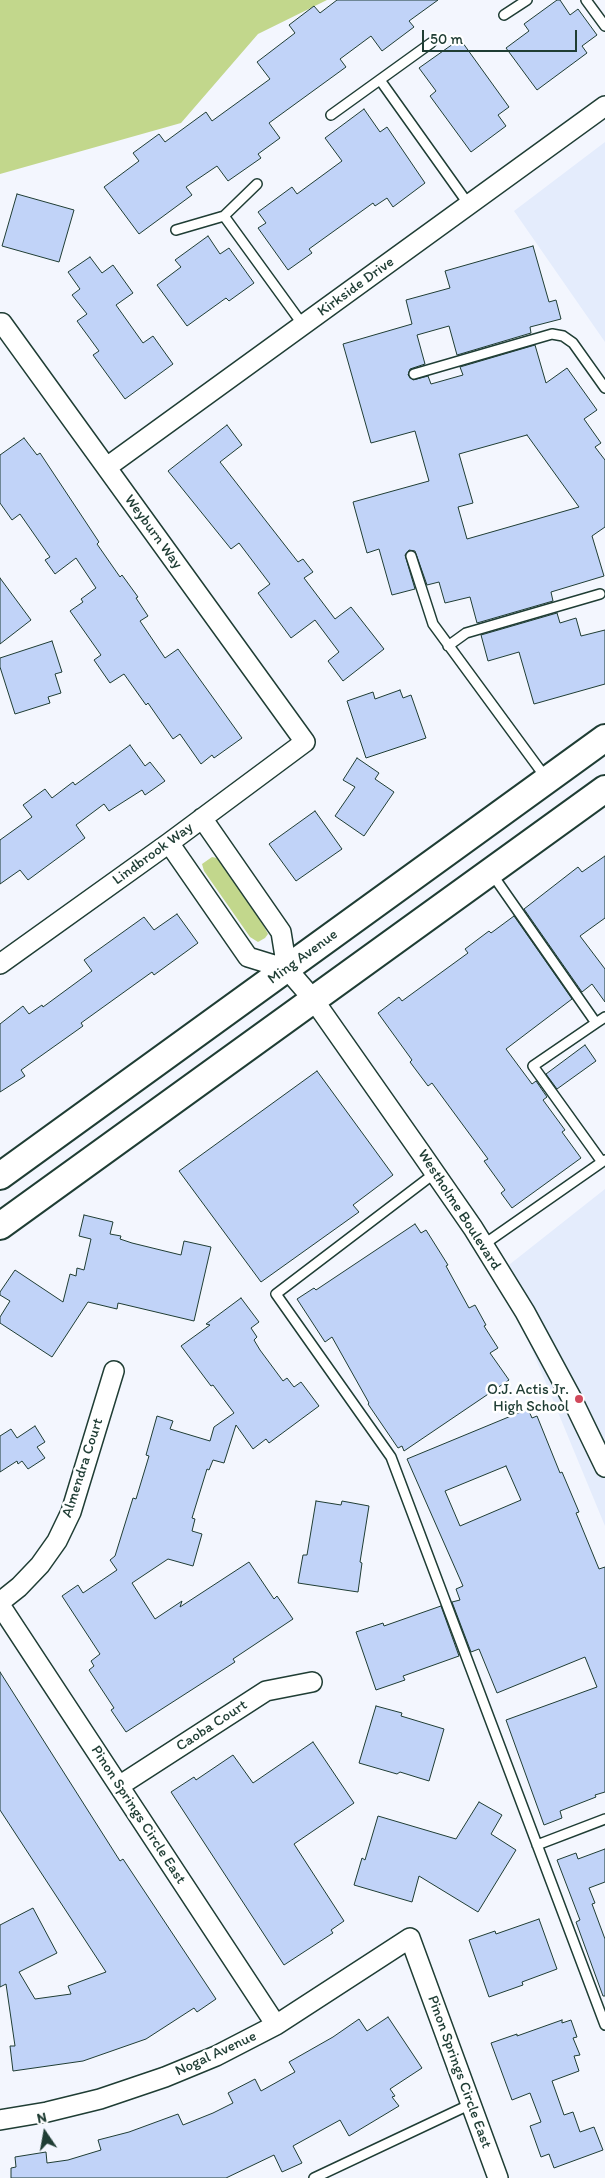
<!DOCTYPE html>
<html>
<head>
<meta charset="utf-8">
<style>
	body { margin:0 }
	#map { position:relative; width:605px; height:2178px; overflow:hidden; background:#f3f6fe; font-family:Itim,sans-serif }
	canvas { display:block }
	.north { position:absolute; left:20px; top:2108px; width:50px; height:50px; -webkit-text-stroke:4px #fff; paint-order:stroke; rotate:348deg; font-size:14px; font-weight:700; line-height:20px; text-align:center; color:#1f3d34 }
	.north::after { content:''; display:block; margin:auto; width:18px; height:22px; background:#1f3d34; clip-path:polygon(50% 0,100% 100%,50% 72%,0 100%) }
	.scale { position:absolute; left:422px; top:30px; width:155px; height:22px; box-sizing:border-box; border:2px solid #1f3d34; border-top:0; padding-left:6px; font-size:15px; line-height:18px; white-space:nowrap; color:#1f3d34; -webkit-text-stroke:4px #fff; paint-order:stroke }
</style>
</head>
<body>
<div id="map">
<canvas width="605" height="2178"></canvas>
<div class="north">N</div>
<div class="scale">50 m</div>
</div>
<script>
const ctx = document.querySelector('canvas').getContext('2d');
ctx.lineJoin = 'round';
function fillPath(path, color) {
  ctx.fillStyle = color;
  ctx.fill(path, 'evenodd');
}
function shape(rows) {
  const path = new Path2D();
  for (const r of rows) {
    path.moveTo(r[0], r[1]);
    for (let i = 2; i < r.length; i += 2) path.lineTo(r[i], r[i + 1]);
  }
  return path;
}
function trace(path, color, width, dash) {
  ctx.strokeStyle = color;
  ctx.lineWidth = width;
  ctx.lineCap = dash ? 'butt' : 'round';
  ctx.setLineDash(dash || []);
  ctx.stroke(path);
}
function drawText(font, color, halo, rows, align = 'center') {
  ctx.font = font + ' Itim,sans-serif';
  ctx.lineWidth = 5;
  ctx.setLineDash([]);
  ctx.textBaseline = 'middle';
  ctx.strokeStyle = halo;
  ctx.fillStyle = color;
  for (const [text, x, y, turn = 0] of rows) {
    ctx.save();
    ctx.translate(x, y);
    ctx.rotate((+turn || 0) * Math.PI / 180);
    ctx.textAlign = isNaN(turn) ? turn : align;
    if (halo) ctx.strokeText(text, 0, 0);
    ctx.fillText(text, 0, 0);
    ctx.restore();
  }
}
fillPath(shape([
	[605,142,605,342,514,211],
	[605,1189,605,1526,500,1272]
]), '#e4ecfc');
fillPath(shape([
	[0,0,327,0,258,34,181,123,0,174],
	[212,857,217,858,251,902,268,934,265,938,258,942,250,937,204,871,202,864]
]), '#c2d78c');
const building = shape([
	[337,0,438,0,409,21,414,27,382,51,371,36,340,59,346,67,269,123,280,138,258,154,261,158,228,181,217,166,186,187,192,195,139,234,104,187,139,161,133,153,159,134,165,142,206,112,212,121,270,79,257,62,295,33,289,25,314,6,320,13,337,0],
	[557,0,560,0,570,15,578,9,597,35,582,46,587,53,537,90,506,48,529,31,524,24,557,0],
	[460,39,509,107,498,115,506,126,471,152,430,96,436,91,419,68,460,39],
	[364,109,380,132,387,127,425,183,393,207,387,198,375,206,373,203,309,249,312,253,288,270,258,228,266,223,258,212,292,187,297,194,342,161,325,138,364,109],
	[17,194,74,210,59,262,2,246,17,194],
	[208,236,220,254,229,248,254,283,229,301,226,298,187,326,157,285,181,267,175,260,208,236],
	[533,246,549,302,556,300,561,319,530,327,531,333,457,355,449,326,417,335,425,364,410,369,408,375,413,380,428,376,431,384,463,375,460,367,535,345,546,383,567,368,597,410,584,419,601,443,595,447,605,460,605,527,592,536,604,576,551,592,553,601,477,623,470,597,445,603,439,582,427,585,415,551,409,550,405,555,415,589,392,595,379,549,367,553,353,502,429,481,415,431,371,443,343,344,412,324,406,300,450,288,445,271,533,246],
	[527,435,579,507,467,539,458,507,473,503,459,454,527,435],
	[90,257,102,273,113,265,133,293,116,305,143,343,153,336,173,364,125,399,93,355,99,351,77,321,87,314,72,295,80,289,68,272,90,257],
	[227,425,242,445,220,462,298,562,303,559,313,572,304,578,335,619,351,607,384,649,343,681,328,661,339,652,315,620,291,638,258,593,270,584,239,543,231,549,168,471,227,425],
	[24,438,37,455,40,453,99,542,97,544,120,577,122,575,138,597,136,598,148,616,140,621,165,658,178,649,242,738,214,758,212,755,201,764,180,734,173,739,148,703,146,705,124,674,110,683,94,660,101,655,70,611,83,602,81,599,96,588,76,558,55,574,45,560,50,557,20,514,12,520,0,503,0,455,24,438],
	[0,578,31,620,0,644,0,578],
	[557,613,560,623,576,618,581,636,605,630,605,684,534,704,519,652,488,661,481,635,557,613],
	[52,641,62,672,55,674,61,693,48,697,50,703,15,714,0,667,0,658,52,641],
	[400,690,403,698,411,695,426,738,366,758,347,701,373,692,375,699,400,690],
	[130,745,145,766,150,762,165,781,145,795,142,790,109,811,104,804,76,825,85,838,28,880,20,870,0,884,0,840,32,817,23,805,45,789,52,798,73,782,75,785,130,745],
	[357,758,379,773,375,779,394,792,364,836,335,816,355,787,343,780,357,758],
	[315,811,342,849,296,881,269,844,315,811],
	[605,856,605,918,580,936,605,969,605,1002,592,984,582,992,524,909,578,867,582,872,605,856],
	[177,914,198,943,154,975,152,972,81,1023,83,1026,21,1070,25,1076,0,1092,0,1024,23,1006,29,1014,42,1005,43,1007,92,971,84,960,144,917,154,930,177,914],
	[514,916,572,999,506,1049,532,1084,536,1081,547,1097,543,1100,565,1130,562,1132,581,1158,512,1208,501,1193,505,1190,484,1161,488,1159,432,1083,428,1086,410,1062,412,1060,378,1013,399,997,402,1001,468,953,465,949,489,931,491,933,514,916],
	[585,1045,596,1061,557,1089,546,1074,585,1045],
	[317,1071,393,1175,353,1205,359,1212,261,1282,179,1171,317,1071],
	[84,1215,113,1222,110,1234,121,1236,120,1239,132,1243,181,1255,184,1241,211,1247,194,1321,118,1303,117,1309,88,1302,52,1357,0,1323,0,1317,10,1301,0,1295,0,1292,15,1270,63,1302,70,1274,76,1276,77,1268,84,1270,91,1239,79,1236,84,1215],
	[415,1224,421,1233,426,1230,448,1265,446,1266,469,1308,475,1305,486,1325,484,1326,498,1348,490,1353,509,1380,404,1451,402,1446,398,1448,368,1404,369,1403,332,1337,325,1342,297,1299,314,1288,316,1290,415,1224],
	[241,1298,259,1322,251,1328,257,1337,254,1340,260,1350,283,1381,287,1378,294,1387,301,1382,319,1406,269,1443,266,1439,253,1449,236,1425,224,1463,213,1460,209,1470,207,1469,192,1518,195,1519,192,1531,202,1534,193,1566,168,1559,132,1583,155,1619,182,1601,180,1607,249,1562,274,1599,277,1596,293,1619,233,1659,235,1662,126,1732,111,1710,114,1708,89,1670,94,1666,91,1661,100,1654,62,1596,78,1585,83,1593,117,1570,110,1560,115,1556,133,1498,136,1499,149,1456,146,1455,157,1416,173,1421,170,1429,210,1441,214,1427,234,1413,213,1385,211,1386,181,1346,210,1325,206,1324,241,1298],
	[528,1409,532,1418,537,1416,560,1473,562,1472,579,1512,576,1513,599,1569,605,1567,605,1792,595,1795,596,1797,560,1811,562,1818,544,1825,506,1720,597,1687,585,1657,497,1693,479,1649,471,1652,452,1602,460,1600,456,1589,463,1586,407,1459,528,1409],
	[506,1466,521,1500,460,1526,445,1491,506,1466],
	[35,1426,45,1442,37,1447,45,1458,28,1469,22,1461,18,1464,17,1461,0,1472,0,1436,11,1429,17,1438,35,1426],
	[316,1501,341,1505,342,1501,369,1506,360,1562,362,1563,358,1592,298,1583,303,1555,307,1555,316,1501],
	[441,1606,459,1656,403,1676,405,1680,376,1690,356,1632,383,1623,384,1626,441,1606],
	[0,1672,120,1861,123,1859,216,1999,197,2012,194,2008,146,2039,83,2061,13,2071,10,2046,15,2046,6,1984,0,1987,0,1925,33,1908,57,1953,19,1972,35,1999,71,1994,68,1986,106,1972,0,1810,0,1672],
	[376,1706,402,1713,401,1716,444,1729,429,1781,400,1772,397,1774,359,1763,376,1706],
	[313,1742,354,1803,294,1844,344,1921,331,1930,333,1933,284,1965,171,1792,194,1777,196,1780,233,1755,253,1783,313,1742],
	[479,1802,502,1815,491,1834,516,1850,478,1912,419,1876,412,1902,354,1885,362,1858,365,1860,378,1816,456,1839,479,1802],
	[605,1849,605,1882,589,1888,595,1903,592,1904,605,1939,605,1996,603,1996,576,1922,580,1920,557,1860,576,1853,578,1859,605,1849],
	[539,1919,557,1969,522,1982,523,1985,489,1997,469,1940,495,1931,496,1934,539,1919],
	[388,2017,422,2068,390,2089,395,2096,392,2097,399,2106,349,2136,340,2120,293,2146,302,2163,282,2172,274,2155,226,2178,11,2178,11,2168,16,2167,15,2157,46,2152,47,2163,68,2160,101,2150,98,2140,129,2132,178,2114,183,2125,213,2113,233,2103,228,2093,255,2079,261,2091,295,2072,289,2062,333,2037,359,2019,367,2031,388,2017],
	[562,2020,562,2023,571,2020,577,2037,573,2038,580,2055,574,2056,579,2071,552,2081,564,2115,573,2112,580,2132,594,2127,603,2150,554,2168,549,2154,541,2157,530,2126,541,2122,530,2093,512,2100,491,2043,517,2034,517,2036,562,2020]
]);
fillPath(building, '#c1d3f8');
trace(building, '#1f3d34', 1);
const service = shape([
	[586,0,605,26],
	[504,15,527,0],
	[380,80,469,205],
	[331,115,431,43],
	[224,216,257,184],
	[176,230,224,216,303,325],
	[414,374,552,334,563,336,573,343,605,388],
	[411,556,433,624,546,778],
	[448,646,466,633,600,594],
	[492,874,596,1023,533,1066,602,1162,605,1160],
	[596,1023,605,1017],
	[435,1173,276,1294,391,1457,605,2025],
	[483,1245,602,1162],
	[537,1845,605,1819],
	[314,2178,471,2104]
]);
const minor = shape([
	[0,323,2,323,305,742,169,843,0,964],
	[107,467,605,106],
	[202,818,281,932,287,969],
	[169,843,248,957,287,969,313,999,421,1153,473,1228,525,1312,572,1399,605,1467],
	[0,1602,19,1587,40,1565,57,1541,71,1512,114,1371],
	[0,1605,276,2025],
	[119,1786,266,1691,312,1682],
	[0,2120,47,2112,100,2099,165,2077,216,2056,276,2025,410,1938,498,2178]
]);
const secondary = shape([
	[0,1176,605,738],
	[0,1226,605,789]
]);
trace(service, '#1f3d34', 12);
trace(minor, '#1f3d34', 22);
trace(secondary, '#1f3d34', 30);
trace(service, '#fff', 9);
trace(minor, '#fff', 19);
trace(secondary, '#fff', 26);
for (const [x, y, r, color] of [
	[579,1399,5,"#d1495b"]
]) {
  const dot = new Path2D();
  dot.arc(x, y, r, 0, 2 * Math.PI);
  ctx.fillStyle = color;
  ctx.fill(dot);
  trace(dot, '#fff', 2);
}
drawText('15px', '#1f3d34', '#fff', [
	["Kirkside Drive",356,287,-36],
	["Weyburn Way",153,532,54],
	["Lindbrook Way",153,854,-36],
	["Ming Avenue",303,957,-36],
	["Westholme Boulevard",459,1210,57],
	["Almendra Court",83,1468,-72],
	["Caoba Court",212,1726,-33],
	["Pinon Springs Circle East",138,1815,57],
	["Nogal Avenue",216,2054,-25],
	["Pinon Springs Circle East",459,2072,70]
]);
drawText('15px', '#1f3d34', '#fff', [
	["O.J. Actis Jr.",569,1390],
	["High School",569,1407]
], 'right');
</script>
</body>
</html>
